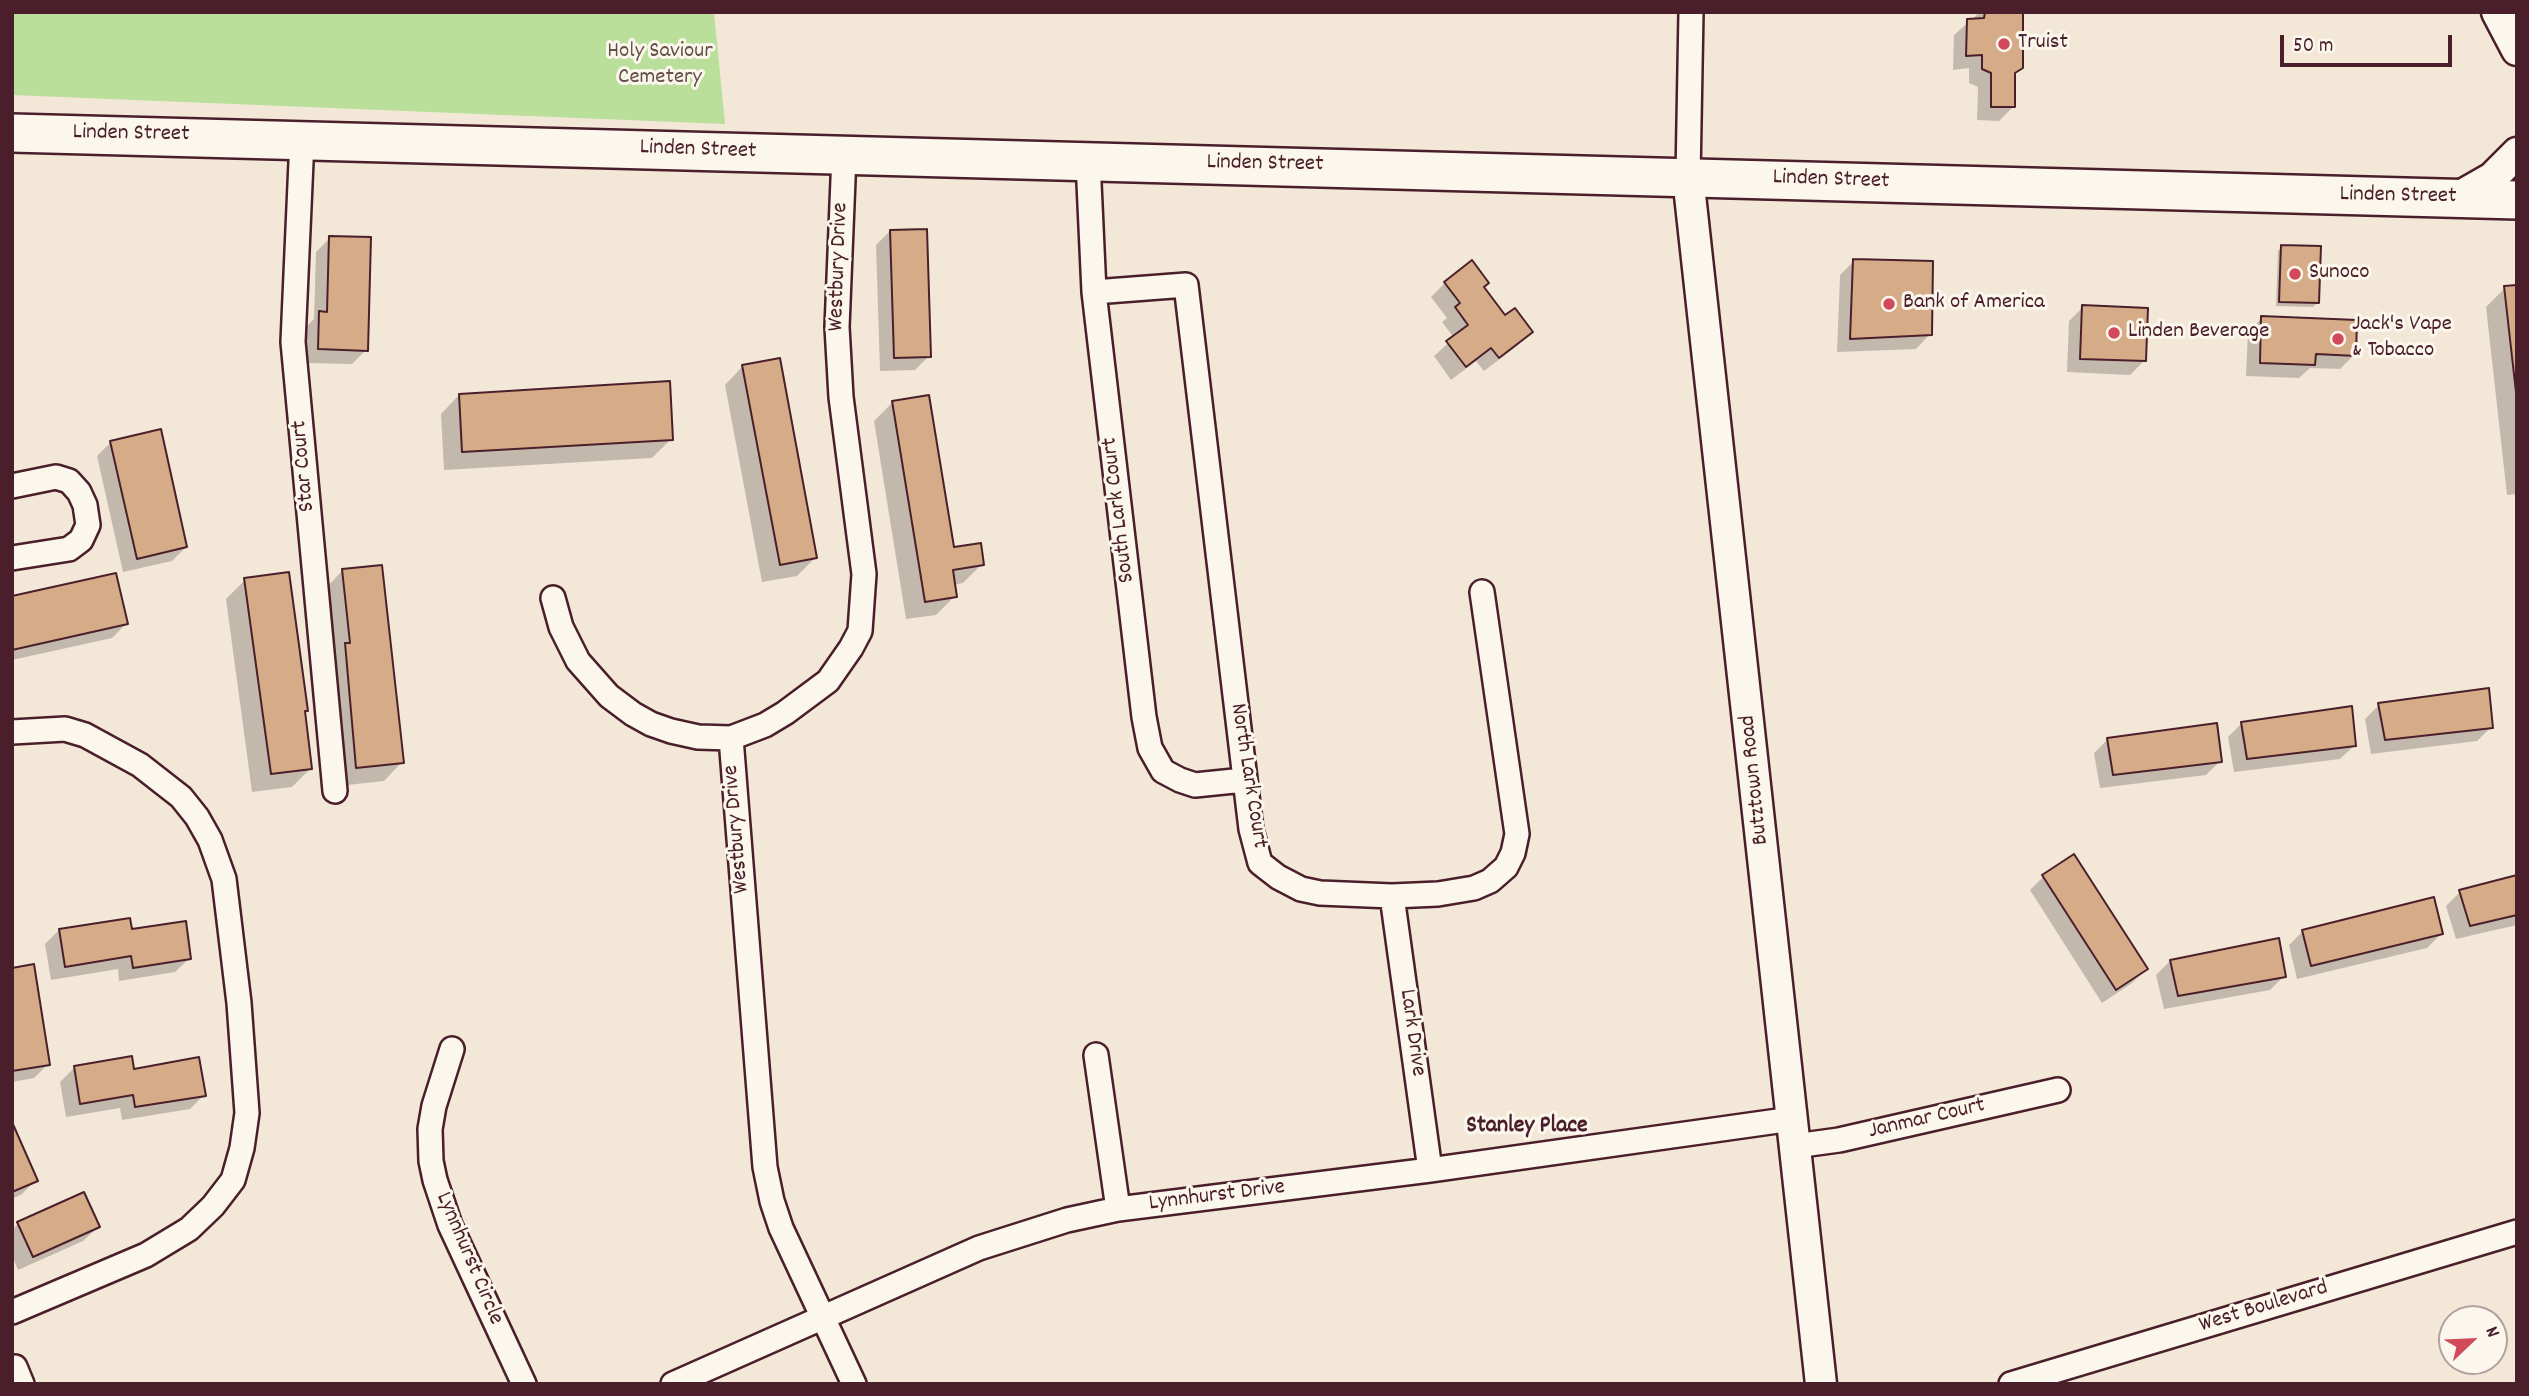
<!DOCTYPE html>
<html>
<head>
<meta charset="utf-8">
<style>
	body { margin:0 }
	#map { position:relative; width:2529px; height:1396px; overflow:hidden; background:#f3e8d8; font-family:Dekko,sans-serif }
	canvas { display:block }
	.frame { position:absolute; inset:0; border:14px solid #4a1f2b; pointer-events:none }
	.north { position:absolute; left:2438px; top:1305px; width:70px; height:70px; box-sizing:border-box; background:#fbf7ec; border:2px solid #b4a19f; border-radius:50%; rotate:67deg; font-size:19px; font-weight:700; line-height:28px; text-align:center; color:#4a1f2b }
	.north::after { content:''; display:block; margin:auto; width:24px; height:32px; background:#d1495b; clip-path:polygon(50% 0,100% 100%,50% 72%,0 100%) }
	.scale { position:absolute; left:2280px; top:35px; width:172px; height:32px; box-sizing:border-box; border:4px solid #4a1f2b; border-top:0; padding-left:9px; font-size:21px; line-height:24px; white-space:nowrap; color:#4a1f2b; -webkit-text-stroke:5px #fbf7ec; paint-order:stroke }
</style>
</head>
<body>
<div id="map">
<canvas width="2529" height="1396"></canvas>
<div class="frame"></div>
<div class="north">N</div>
<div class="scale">50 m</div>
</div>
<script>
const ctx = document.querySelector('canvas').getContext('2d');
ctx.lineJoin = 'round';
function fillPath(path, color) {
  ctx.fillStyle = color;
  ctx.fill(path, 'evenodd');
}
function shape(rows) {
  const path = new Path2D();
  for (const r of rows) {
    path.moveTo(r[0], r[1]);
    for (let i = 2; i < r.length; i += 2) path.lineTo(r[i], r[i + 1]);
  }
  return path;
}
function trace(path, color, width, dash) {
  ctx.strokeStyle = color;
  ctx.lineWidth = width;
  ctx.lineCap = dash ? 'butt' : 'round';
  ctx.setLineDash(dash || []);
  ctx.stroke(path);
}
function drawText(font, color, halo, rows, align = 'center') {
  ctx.font = font + ' Dekko,sans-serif';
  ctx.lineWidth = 6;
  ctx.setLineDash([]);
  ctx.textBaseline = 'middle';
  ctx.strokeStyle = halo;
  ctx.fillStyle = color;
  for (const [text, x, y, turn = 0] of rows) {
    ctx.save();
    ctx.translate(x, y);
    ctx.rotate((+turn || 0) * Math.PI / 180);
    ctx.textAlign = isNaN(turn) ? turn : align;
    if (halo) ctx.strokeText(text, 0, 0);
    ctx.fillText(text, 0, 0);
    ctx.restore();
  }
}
fillPath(shape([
	[12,12,714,12,725,124,12,95]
]), '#b9df9a');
fillPath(shape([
	[1980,12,2021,12,2021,68,2013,76,2013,107,1999,121,1977,120,1978,87,1969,83,1969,68,1953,70,1954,35],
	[890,231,929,356,915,370,880,371,876,245],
	[330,238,366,350,352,364,305,363,306,327,314,319,316,252],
	[2282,247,2317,303,2313,307,2276,306,2278,251],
	[1854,261,1930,334,1916,349,1837,352,1840,275],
	[1445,283,1482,287,1505,317,1531,332,1517,346,1484,371,1476,361,1451,380,1434,356,1454,338,1442,322,1447,318,1431,297],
	[2517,287,2517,494,2507,495,2486,307,2505,288],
	[2083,307,2144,361,2130,375,2067,372,2069,321],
	[2262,318,2354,355,2340,369,2310,368,2299,378,2246,376,2248,332],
	[743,366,816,557,797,576,762,582,725,385],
	[459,395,671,439,652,458,444,470,441,414],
	[892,403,953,549,982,564,963,583,953,585,955,596,936,615,906,619,874,421],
	[111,442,186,547,172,561,123,572,97,456],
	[342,571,402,762,384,781,338,786,324,590],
	[245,580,303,713,311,768,292,787,252,792,226,599],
	[12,598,126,624,112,638,12,660],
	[2379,705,2491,727,2477,741,2371,754,2365,719],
	[2242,723,2355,745,2340,759,2234,772,2228,737],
	[2108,739,2220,761,2206,775,2100,788,2094,753],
	[2044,876,2146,969,2132,983,2102,1003,2030,890],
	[2517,877,2517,925,2456,939,2446,906,2460,892],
	[59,930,130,931,190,958,175,972,119,981,118,969,51,980,45,944],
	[2303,931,2441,934,2427,948,2297,979,2289,945],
	[2170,961,2284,976,2270,990,2164,1009,2156,975],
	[12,970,48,1064,34,1078,12,1082],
	[74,1068,133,1071,204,1095,190,1109,122,1120,120,1108,66,1117,60,1082],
	[12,1127,36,1180,22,1194,12,1199],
	[18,1224,98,1227,83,1241,18,1270,12,1256,12,1230]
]), '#0003');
const building = shape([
	[1985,12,2023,12,2023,68,2015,73,2015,107,1991,107,1991,73,1982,69,1982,55,1966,56,1967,19,1984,18,1985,12],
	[927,229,931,357,894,358,890,230,927,229],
	[329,236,371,237,368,351,318,349,319,311,327,312,329,236],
	[2281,245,2321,246,2319,303,2279,302,2281,245],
	[1853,259,1933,261,1932,335,1850,339,1853,259],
	[1472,260,1489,283,1484,287,1505,315,1515,308,1533,332,1499,358,1491,348,1466,367,1446,341,1468,325,1455,307,1460,303,1444,282,1472,260],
	[2517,285,2517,401,2504,286,2517,285],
	[2082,305,2148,308,2146,361,2080,359,2082,305],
	[2261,316,2357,320,2356,356,2316,354,2315,365,2260,363,2261,316],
	[780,358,817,558,780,565,742,365,780,358],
	[670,381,673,440,462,452,459,394,670,381],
	[929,395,954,547,981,543,984,565,953,570,957,597,925,602,892,401,929,395],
	[161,429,187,547,137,559,110,441,161,429],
	[382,565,404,763,356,768,345,643,350,643,342,569,382,565],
	[289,572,308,711,305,711,312,769,271,774,244,578,289,572],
	[116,573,128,624,12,650,12,596,116,573],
	[2489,688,2493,728,2385,740,2378,703,2489,688],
	[2352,706,2356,746,2247,759,2241,722,2352,706],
	[2217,723,2222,762,2113,775,2107,738,2217,723],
	[2074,854,2148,969,2116,990,2042,875,2074,854],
	[2517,875,2517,915,2470,926,2459,890,2517,875],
	[2434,897,2443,934,2311,966,2302,930,2434,897],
	[130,918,132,929,186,921,191,959,133,968,131,956,65,967,59,929,130,918],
	[2279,938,2286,977,2178,996,2170,960,2279,938],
	[34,964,50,1065,12,1071,12,968,34,964],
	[132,1056,134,1069,199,1057,206,1096,135,1107,133,1095,80,1104,74,1066,132,1056],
	[12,1122,38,1181,12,1192,12,1122],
	[84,1192,100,1227,33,1257,17,1222,84,1192]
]);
fillPath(building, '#d5ac87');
trace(building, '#4a1f2b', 2);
const minor = shape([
	[302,139,293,342,335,791],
	[1088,161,1094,292,1144,717,1150,748,1163,771,1180,780,1195,785,1244,780],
	[1688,177,1691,12],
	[1094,292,1186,285,1251,829,1260,863,1278,877,1301,889,1320,893,1392,896,1438,894,1474,888,1490,881,1506,867,1513,853,1517,834,1482,592],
	[12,486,56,477,69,481,79,492,85,505,88,525,81,540,69,549,12,558],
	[553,598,561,627,578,661,609,696,633,714,651,724,671,731,698,737,731,738,765,725,785,713,828,681,851,648,860,631,864,574,841,397,837,327,844,155],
	[12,732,65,729,85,735,140,765,181,797,197,817,210,840,224,879,239,1003,247,1113,242,1148,233,1180,213,1206,189,1229,146,1255,12,1312],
	[731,738,765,1167,772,1201,781,1228,854,1384],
	[1392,896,1430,1170],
	[452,1049,434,1106,430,1129,431,1161,435,1180,450,1225,524,1384],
	[1096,1055,1118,1209],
	[1795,1146,1839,1140,2058,1090],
	[15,1367,22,1384],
	[673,1384,979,1248,1067,1220,1118,1209,1430,1170,1792,1119],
	[2011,1384,2517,1232]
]);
const tertiary = shape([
	[2497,12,2517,50],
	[1688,177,1821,1384],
	[2457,198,2492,178,2517,153]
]);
const primary = shape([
	[12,133,2517,200]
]);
trace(minor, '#4a1f2b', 28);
trace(tertiary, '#4a1f2b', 35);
trace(primary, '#4a1f2b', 42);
trace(minor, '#fbf7ec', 23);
trace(tertiary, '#fbf7ec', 30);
trace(primary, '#fbf7ec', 37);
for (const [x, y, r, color] of [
	[2004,44,7,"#d1495b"],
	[2295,274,7,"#d1495b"],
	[1889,304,7,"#d1495b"],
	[2114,333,7,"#d1495b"],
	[2338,339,7,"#d1495b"]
]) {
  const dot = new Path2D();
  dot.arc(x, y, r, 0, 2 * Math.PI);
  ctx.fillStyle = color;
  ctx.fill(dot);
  trace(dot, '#fbf7ec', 2.5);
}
drawText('23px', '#4a1f2b', '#fbf7ec', [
	["Truist",2018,44],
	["Sunoco",2309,274],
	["Bank of America",1903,304],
	["Jack's Vape",2352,326],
	["& Tobacco",2352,352],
	["Linden Beverage",2128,333]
], 'left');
drawText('23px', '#664f47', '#fbf7ec', [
	["Holy Saviour",660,53],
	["Cemetery",660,79]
]);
drawText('23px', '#4a1f2b', '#fbf7ec', [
	["Linden Street",131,135,1],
	["Linden Street",698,151,2],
	["Linden Street",1265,165,1],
	["Linden Street",1831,181,2],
	["Linden Street",2398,197,1],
	["Westbury Drive",840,267,-88],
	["Star Court",305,466,-95],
	["South Lark Court",1120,510,-97],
	["North Lark Court",1247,776,81],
	["Butztown Road",1756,780,-96],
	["Westbury Drive",738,829,-95],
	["Lark Drive",1411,1033,82],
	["Janmar Court",1927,1120,-13],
	["Lynnhurst Drive",1217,1197,-7],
	["Lynnhurst Circle",468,1259,67],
	["West Boulevard",2264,1308,-17]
]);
drawText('bold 24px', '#4a1f2b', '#fbf7ec', [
	["Stanley Place",1527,1128]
]);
</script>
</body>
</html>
